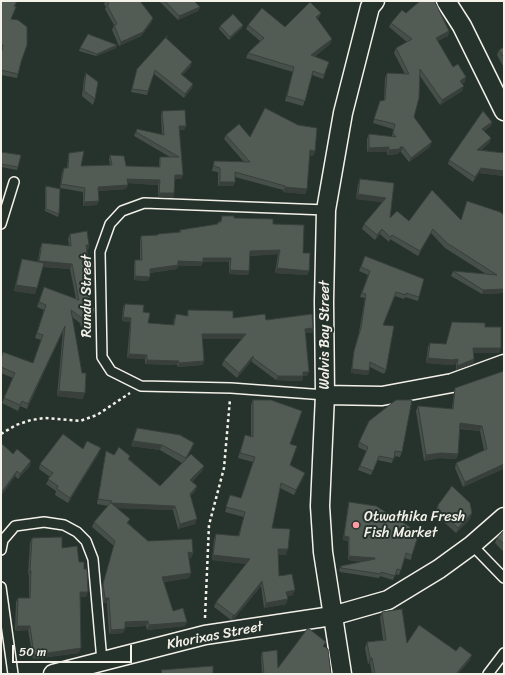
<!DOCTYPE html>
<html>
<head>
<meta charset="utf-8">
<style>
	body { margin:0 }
	#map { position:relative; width:505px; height:675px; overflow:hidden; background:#26332d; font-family:Sriracha,sans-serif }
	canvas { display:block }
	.frame { position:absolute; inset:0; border:2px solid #f4f1e8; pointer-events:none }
	.scale { position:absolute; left:12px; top:645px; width:120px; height:18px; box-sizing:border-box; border:2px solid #f4f1e8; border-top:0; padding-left:5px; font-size:12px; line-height:14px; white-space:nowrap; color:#f4f1e8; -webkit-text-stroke:3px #26332d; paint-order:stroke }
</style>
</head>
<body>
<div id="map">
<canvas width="505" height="675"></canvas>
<div class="frame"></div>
<div class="scale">50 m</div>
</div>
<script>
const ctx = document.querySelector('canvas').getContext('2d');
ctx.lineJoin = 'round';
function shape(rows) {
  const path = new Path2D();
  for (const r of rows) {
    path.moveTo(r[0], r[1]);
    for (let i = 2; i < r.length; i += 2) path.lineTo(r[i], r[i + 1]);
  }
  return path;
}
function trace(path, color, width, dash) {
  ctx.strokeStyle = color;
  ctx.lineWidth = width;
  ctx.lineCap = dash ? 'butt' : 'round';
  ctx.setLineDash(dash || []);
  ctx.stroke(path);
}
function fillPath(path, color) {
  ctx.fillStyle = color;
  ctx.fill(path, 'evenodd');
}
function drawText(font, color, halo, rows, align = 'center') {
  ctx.font = font + ' Sriracha,sans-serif';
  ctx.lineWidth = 4;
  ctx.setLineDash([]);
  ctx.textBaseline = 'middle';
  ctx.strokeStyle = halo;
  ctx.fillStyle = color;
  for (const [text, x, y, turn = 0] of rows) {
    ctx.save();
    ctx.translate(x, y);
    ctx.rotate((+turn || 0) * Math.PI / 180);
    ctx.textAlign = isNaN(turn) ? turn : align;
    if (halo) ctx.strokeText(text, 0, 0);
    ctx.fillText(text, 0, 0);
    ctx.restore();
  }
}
const lane = shape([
	[1,224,14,182],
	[325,395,231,388,141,386,111,371,102,357,100,252,110,224,122,211,144,203,326,210],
	[472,545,504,578],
	[1,550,3,540,15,526,44,522,64,525,77,532,86,541,93,559,102,661],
	[1,587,13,674],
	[488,674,504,653]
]);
const street = shape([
	[446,1,462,26,504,111],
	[325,395,382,396,452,383,504,364],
	[53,674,205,635,332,616,388,600,439,569,472,545,504,517],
	[342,674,323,552,320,506,325,395,324,301,326,210,343,113,370,7,375,1]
]);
trace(lane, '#f4f1e8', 12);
trace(street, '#f4f1e8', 21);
trace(shape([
	[1,434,16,425,31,420,45,418,80,421,97,415,130,393],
	[205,618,209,525,224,468,230,399]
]), '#f4f1e8', 2.5, [3, 3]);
trace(lane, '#26332d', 9);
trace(street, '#26332d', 18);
fillPath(shape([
	[1,1,17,1,15,6,11,19,21,62,17,78,1,75,2,49],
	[105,1,123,1,153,18,151,23,141,36,119,46,112,30,114,25,105,9,106,7,104,4],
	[159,1,194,1,200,7,198,11,178,20],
	[321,13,319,17,317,19,332,39,330,44,314,57,329,62,323,79,312,75,303,106,285,101,293,72,246,58,248,53,260,41,246,29,248,25,285,27],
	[406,13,449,31,448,36,437,41,453,67,465,82,462,83,462,91,440,105,420,76,414,117,430,147,409,162,401,152,399,152,398,154,387,155,387,152,367,152,367,139,369,134,392,137,393,129,373,123,380,101,384,100,385,78,387,73,405,74,394,53,396,48,407,42,389,27,391,23],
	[243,25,242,28,229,40,219,29,220,26],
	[166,38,191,66,182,75,192,88,184,98,154,74,147,95,131,92,137,69],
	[117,45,116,48,96,56,79,51,80,48],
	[504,47,504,68,497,55,499,50],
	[86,73,95,99,93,105,82,96,84,78],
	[162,111,186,126,184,130,179,130,183,175,181,179,175,179,174,193,173,198,158,197,158,185,128,183,126,189,98,191,97,205,83,206,83,192,60,188,62,172,64,168,67,168,68,157,69,153,81,166,110,165,109,159,110,155,126,166,159,167,159,161,160,157,170,157,134,136,137,129,162,135,161,116],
	[492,122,491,126,484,131,491,138,489,143,481,150,504,153,504,176,479,173,473,182,448,164,449,160],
	[226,135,250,137,315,151,313,156,309,155,307,189,305,194,283,192,283,190,235,177,235,182,233,186,218,186,218,172,212,171,214,161,244,162,224,139],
	[1,152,18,167,17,170,1,167],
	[360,179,394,183,390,218,409,221,461,220,504,215,504,293,482,294,451,276,453,271,486,274,445,248,431,233,418,256,390,239,389,242,380,234,375,240,362,229,364,224,383,202,356,199,358,184],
	[46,186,59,214,58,217,45,211,45,189],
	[222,216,273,224,303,253,309,271,307,275,275,273,278,254,250,256,249,271,248,275,229,274,229,262,203,262,201,266,178,266,177,269,150,273,148,281,134,280,134,264,135,260,140,260,140,240,141,236,158,235,158,234,179,232,180,230,217,224,218,222,220,222],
	[70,234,89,245,88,250,87,250,89,269,88,273,90,306,95,309,93,314,91,317,91,320,90,325,81,327,80,323,72,317,83,399,57,396,63,331,27,409,20,406,18,411,2,403,13,378,1,373,1,358,33,363,41,340,35,338,44,310,37,307,44,287,76,299,70,269,43,267,35,294,14,291,20,265,22,259,38,262,40,248,42,243,69,246,68,239],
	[365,256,419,297,418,301,405,297,404,299,395,296,383,325,386,370,384,374,370,367,368,375,351,373,353,355,359,332,365,298,360,297,368,275,359,271],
	[125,304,143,312,148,323,173,325,174,319,176,314,187,316,188,310,233,318,266,320,313,328,312,333,306,333,307,376,303,376,302,381,276,380,252,362,252,360,237,378,222,365,224,360,242,339,202,339,204,361,202,365,178,367,177,365,145,364,145,359,127,358,130,322,122,321,123,308],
	[452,322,485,327,501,348,499,353,474,353,474,359,473,364,456,370,456,364,450,365,426,363,428,347,430,343,446,344],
	[504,371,504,467,503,469,463,487,455,468,456,463,484,450,480,431,460,429,458,454,456,459,439,458,424,461,416,411,418,406,452,409,454,393,455,388],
	[253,400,290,444,290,465,303,478,294,495,280,488,272,528,286,555,278,554,279,576,293,595,287,596,286,604,264,608,261,586,233,620,231,620,214,607,216,602,246,564,212,560,214,539,216,534,238,536,244,517,225,512,230,495,241,498,253,462,238,458,245,435,251,437,251,405],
	[137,428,192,448,186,459,204,466,202,471,192,482,197,486,195,491,190,496,195,524,178,529,173,510,117,508,129,524,148,541,193,553,191,558,188,557,191,573,189,578,164,582,173,611,185,626,147,630,146,626,125,627,123,633,109,634,107,603,103,603,102,588,114,546,92,527,94,522,108,506,97,504,105,456,106,451,114,455,130,456,129,459,160,486,182,463,160,450,131,446],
	[359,442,402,452,400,457,394,456,392,463,377,460,371,475,358,470,366,451,358,447],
	[1,443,13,454,30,466,18,479,15,476,1,496],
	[83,449,99,453,68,503,55,495,56,491,46,484,50,477,39,469,40,464],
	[349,502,409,531,412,555,411,560,404,558,399,575,395,574,393,580,380,576,379,578,340,572,339,570,341,566,363,562,348,560,348,541,343,540,348,506],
	[438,505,472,513,470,519,456,533,436,515,436,510],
	[504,530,504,552,495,543,497,538],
	[32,538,62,548,79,562,84,569,88,592,86,597,80,597,79,653,33,659,28,630,15,631,16,602,18,598,29,598,29,575,28,575,30,543],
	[382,612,407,643,470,660,458,674,372,674,370,663,368,664,365,648,367,642,383,640,380,617],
	[324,647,331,674,262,674,261,657,262,652,278,668]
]), '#474f49');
fillPath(shape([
	[200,7,198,11,178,20,179,16],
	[321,13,319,17,314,22,316,17],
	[153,18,151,23,141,36,119,46,121,42],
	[243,25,242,28,229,40,230,37],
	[449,31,448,36,434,43,436,38],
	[332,39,330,44,309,60,311,55],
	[1,45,3,45,2,49,1,49],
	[117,45,116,48,96,56,97,54],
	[192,62,191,66,180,78,181,74],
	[466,77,465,82,459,85,460,81],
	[193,84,192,88,184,98,185,94],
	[464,86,462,91,440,105,442,100],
	[492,122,491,126,481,133,482,129],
	[179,126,186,126,184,130,178,130],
	[491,138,489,143,476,154,477,150],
	[432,142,430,147,409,162,411,158],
	[389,147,387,152,367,152,369,148],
	[400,147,403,147,401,152,399,152,398,154,387,155,389,150],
	[310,150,315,151,313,156,308,155],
	[481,168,504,171,504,176,479,173,473,182,475,177],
	[175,175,183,175,181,179,173,179],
	[127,179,160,180,158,185,126,183],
	[220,182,235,182,233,186,218,186],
	[128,185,126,189,96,191,98,187],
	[285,187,307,189,305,194,283,192],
	[159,193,174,193,173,198,158,197],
	[358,194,386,198,385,203,356,199],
	[99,201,97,205,83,206,84,202],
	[382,229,380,234,375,240,377,235],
	[433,229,431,233,418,256,420,251],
	[86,245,89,245,88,250,84,250],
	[280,250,278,254,248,256,250,251],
	[203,258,231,258,229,262,203,262,201,266,178,266,177,269,148,273,150,269,178,261],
	[39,261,72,264,70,269,37,266],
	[277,268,309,271,307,275,275,273],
	[230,270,249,271,248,275,229,274],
	[135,276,150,277,148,281,134,280],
	[16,285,37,288,35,294,14,291],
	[504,289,504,293,482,294,483,290],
	[95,309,93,314,89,320,91,315],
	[123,317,131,318,130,322,122,321],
	[91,320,90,325,81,327,83,322],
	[65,326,63,331,27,409,28,404],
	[313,328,312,333,304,333,305,329],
	[202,334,246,334,244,339,200,339],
	[473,348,501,348,499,353,471,353],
	[129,354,147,355,145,359,127,358],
	[253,356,252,360,237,378,239,373],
	[428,358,458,359,456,364,450,365,426,363],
	[474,359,473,364,456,370,457,366],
	[147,360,179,361,177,365,145,364],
	[204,361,202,365,178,367,179,363],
	[352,369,369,371,368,375,351,373],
	[303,372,309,372,307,376,302,376],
	[278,376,303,376,302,381,276,380],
	[59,391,85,393,83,399,57,396],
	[460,423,482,426,480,431,458,428],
	[133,441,162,445,160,450,131,446],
	[194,443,192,448,184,463,186,458],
	[101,448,99,453,68,503,70,498],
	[441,453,458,454,456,459,439,458,424,461,426,455],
	[31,461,30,466,18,479,20,474],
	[504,463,504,467,503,469,463,487,465,482],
	[204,466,202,471,189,485,190,480],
	[17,471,15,476,1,496,1,493],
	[305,473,303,478,294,495,296,490],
	[197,486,195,491,188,499,190,494],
	[111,503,175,506,173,510,109,508],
	[472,513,470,519,456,533,458,528],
	[197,519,195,524,178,529,180,524],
	[344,536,349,537,348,541,343,540],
	[278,549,288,549,286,555,276,554],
	[188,552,193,553,191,558,186,557],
	[213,555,250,559,248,564,212,560],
	[349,556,375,558,373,562,348,560],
	[30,570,31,571,29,575,28,575],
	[191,573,189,578,161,582,162,577],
	[262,581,261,586,233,620,231,620,233,615],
	[295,590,293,595,285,597,286,592],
	[80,592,88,592,86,597,78,597],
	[105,598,109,598,107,603,103,603],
	[288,599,286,604,264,608,266,603],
	[148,621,146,626,123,627,125,622],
	[187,622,185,626,147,630,149,625],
	[17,626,30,626,28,630,15,631],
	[125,629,123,633,109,634,111,630],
	[81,648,79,653,33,659,34,655],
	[472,655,470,660,458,674,456,674],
	[370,658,372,658,370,663,368,664]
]), '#39403c');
const building = shape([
	[1,1,17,1,14,6,16,7,11,19,18,20,27,27,27,45,21,62,18,74,1,70,1,55,3,45,1,45,1,1],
	[107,1,140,1,153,18,143,32,121,42,114,25,117,24,107,5,109,4,107,1],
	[165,1,194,1,200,7,179,16,165,1],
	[420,1,434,1,436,4,449,31,436,38,453,67,458,64,466,77,460,81,464,86,442,100,420,69,419,98,414,117,432,142,411,158,403,147,400,147,400,149,389,150,389,147,369,148,369,134,396,137,393,133,395,124,374,119,380,101,385,100,387,73,409,74,396,48,412,39,391,23,402,10,406,13,420,1],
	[310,2,321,13,316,17,332,39,311,55,329,62,324,75,313,71,305,101,287,96,294,67,248,53,264,38,248,25,262,8,285,27,310,2],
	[233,14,243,25,230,37,220,26,233,14],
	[88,34,117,45,97,54,80,48,88,34],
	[167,36,166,38,192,62,181,74,193,84,185,94,155,70,148,91,132,89,137,69,167,36],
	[504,47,504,58,499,50,504,47],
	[86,73,98,82,95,99,84,91,86,73],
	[265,108,298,125,317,128,315,151,310,150,307,189,285,187,285,186,235,172,235,182,220,182,220,168,214,166,214,161,250,162,226,135,239,124,250,137,265,108],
	[185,110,186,126,179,126,183,175,175,175,174,193,159,193,160,180,127,179,128,185,98,187,99,201,84,202,85,188,61,184,64,168,68,168,69,153,84,151,81,166,112,165,110,155,124,156,126,166,160,167,160,157,179,157,136,132,137,129,164,135,162,111,185,110],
	[483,111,492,122,482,129,491,138,477,150,504,153,504,171,481,168,475,177,449,160,483,111],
	[1,152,21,155,18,167,1,164,1,152],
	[360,179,394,183,390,218,397,211,409,221,432,190,461,220,467,201,500,212,504,215,504,289,483,290,453,271,497,275,447,243,433,229,420,251,392,235,390,237,382,229,377,235,364,224,386,198,358,194,360,179],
	[46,186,60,189,59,214,46,209,46,186],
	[222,216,234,216,234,218,273,219,273,224,304,225,303,253,310,253,309,271,277,268,280,250,250,251,249,271,230,270,231,258,203,258,203,262,178,261,178,265,150,269,150,277,135,276,135,260,142,260,141,236,158,235,158,234,181,232,180,230,218,224,218,222,221,222,222,216],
	[87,231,89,245,86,245,89,269,88,269,90,306,95,309,91,315,91,320,83,322,82,318,71,310,82,373,86,373,85,393,59,391,65,326,28,404,22,401,20,405,4,398,15,373,1,367,1,359,3,352,33,363,43,335,37,333,46,305,39,302,44,287,79,300,72,264,39,261,42,243,71,246,70,234,87,231],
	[365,256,424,279,419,297,406,293,406,295,396,292,383,325,394,326,386,370,370,362,369,371,352,369,354,351,361,328,366,294,362,293,370,271,361,267,365,256],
	[22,259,44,263,37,288,16,285,22,259],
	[125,304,144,305,143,312,150,313,148,323,174,325,176,314,188,316,188,310,233,311,233,318,265,314,266,320,312,314,313,328,305,329,309,372,303,372,303,376,278,376,253,358,253,356,239,373,224,360,246,334,202,334,204,361,179,363,179,361,147,360,147,355,129,354,131,318,123,317,125,304],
	[452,322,485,323,485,327,501,327,501,348,473,348,474,359,457,366,458,359,452,360,428,358,430,343,446,344,452,322],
	[504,371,504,464,465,482,456,463,487,449,482,426,460,423,458,454,441,453,426,455,418,406,453,409,455,388,504,371],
	[253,400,271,400,302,411,290,444,297,446,290,465,305,473,296,490,281,483,272,528,290,529,288,549,278,549,279,576,292,574,295,590,286,592,288,599,266,603,262,581,235,615,233,615,216,602,250,559,213,555,216,534,239,536,245,512,226,507,230,495,241,498,255,457,240,453,245,435,253,437,253,400],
	[396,400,412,400,402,452,395,451,394,459,379,456,373,471,360,466,368,447,359,442,369,421,396,400],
	[137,428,180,435,194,443,186,458,162,445,133,441,137,428],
	[63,434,83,449,87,441,101,448,70,498,57,489,58,486,48,479,53,473,40,464,63,434],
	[1,443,13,454,17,449,31,461,20,474,17,471,1,493,1,443],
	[119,447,130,456,128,459,160,486,191,454,204,466,190,480,197,486,190,494,197,519,180,524,175,506,111,503,130,519,127,523,148,541,192,539,193,553,188,552,191,573,162,577,173,611,183,608,187,622,149,625,148,621,125,622,125,629,111,630,109,598,105,598,103,584,115,541,94,522,112,501,98,499,106,451,114,455,119,447],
	[452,486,470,503,472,513,458,528,438,509,438,505,452,486],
	[349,502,376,506,410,527,408,531,418,536,412,555,406,553,401,570,397,569,395,576,381,572,381,574,341,568,341,566,375,559,375,558,349,556,349,537,344,536,349,502],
	[504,530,504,544,497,538,504,530],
	[62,537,62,548,77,546,79,562,84,562,84,569,87,569,88,592,80,592,81,648,34,655,30,626,17,626,18,598,30,598,31,571,30,570,32,538,62,537],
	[402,609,407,643,419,625,456,651,460,646,472,655,456,674,375,674,372,658,370,658,367,642,386,640,382,612,402,609],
	[308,628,326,642,323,646,328,649,331,674,264,674,262,652,277,650,278,668,308,628],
	[213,666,213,674,162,674,161,670,213,666]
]);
fillPath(building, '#525c55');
trace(building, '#39403c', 1);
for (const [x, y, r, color] of [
	[356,525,4,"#ff9aa2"]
]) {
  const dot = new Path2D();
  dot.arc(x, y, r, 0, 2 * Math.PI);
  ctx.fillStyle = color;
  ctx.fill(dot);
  trace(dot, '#26332d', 1.5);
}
drawText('14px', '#f4f1e8', '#26332d', [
	["Rundu Street",87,296,-90],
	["Walvis Bay Street",325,335,-90],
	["Khorixas Street",215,636,-11]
]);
drawText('14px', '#f4f1e8', '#26332d', [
	["Otwathika Fresh",364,517],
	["Fish Market",364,533]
], 'left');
</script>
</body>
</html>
